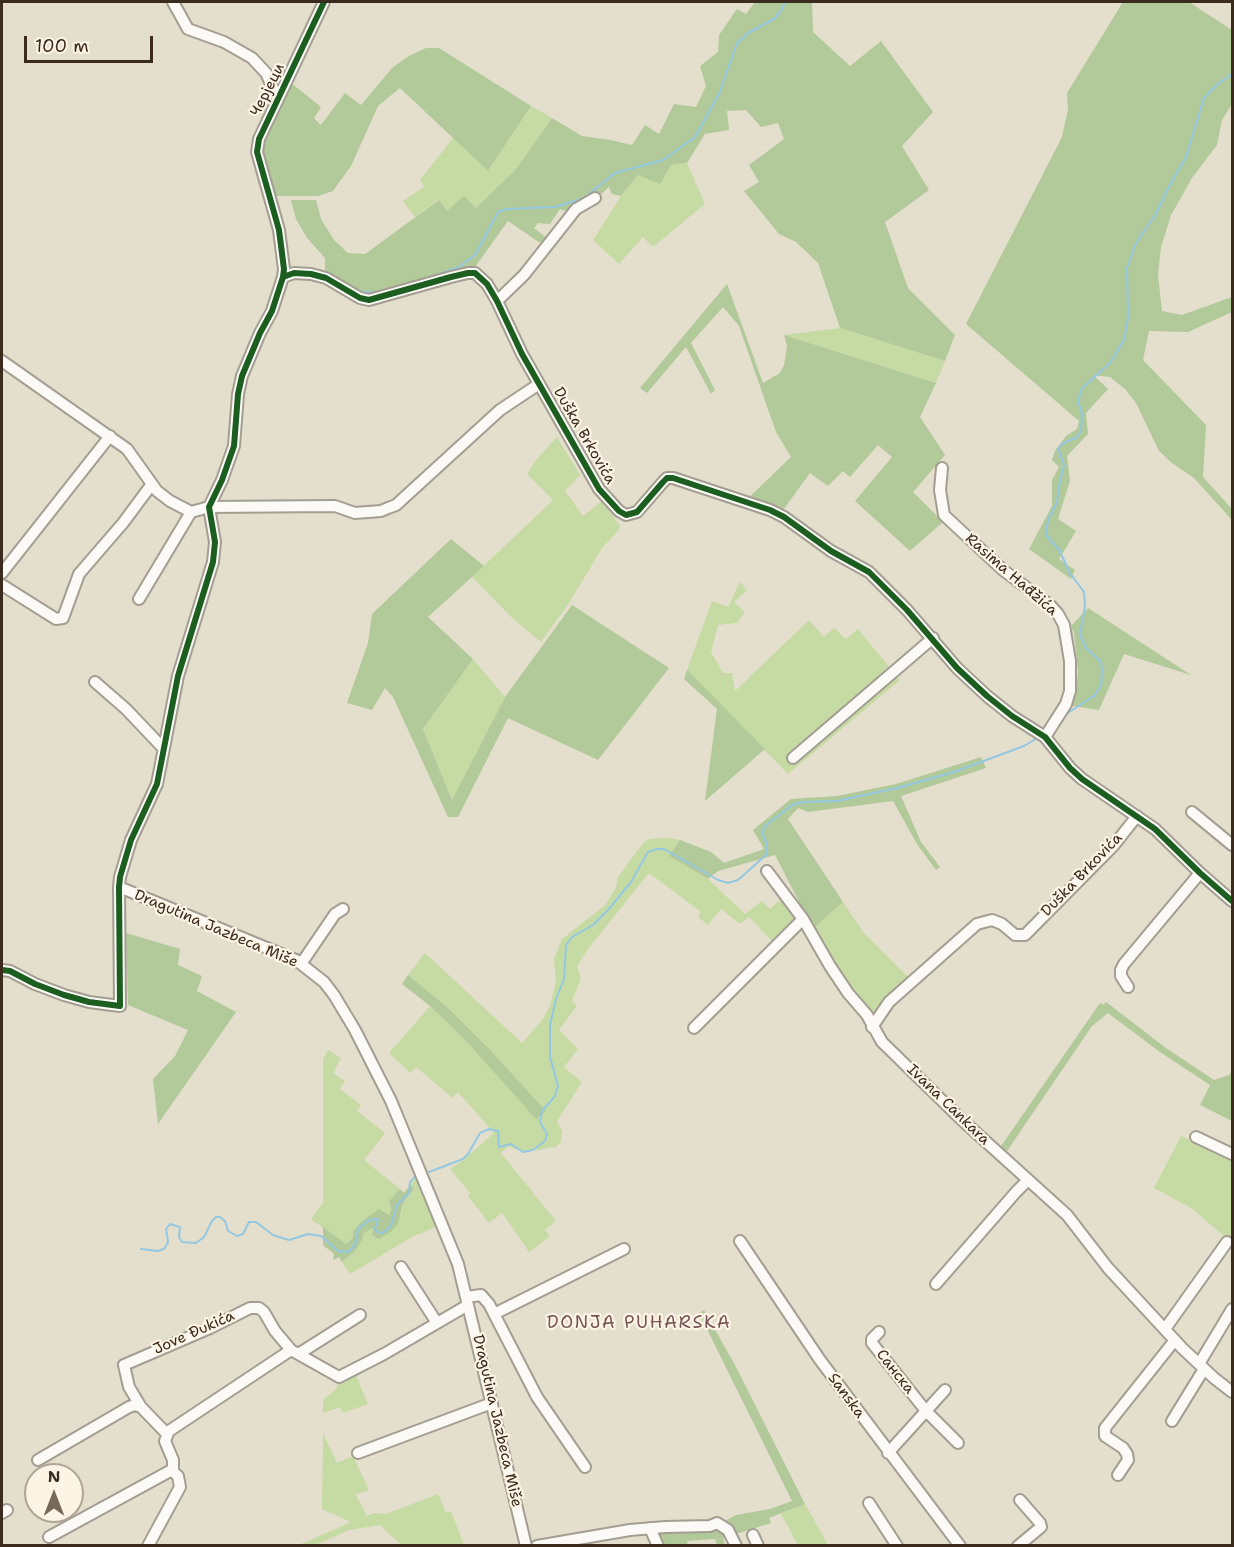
<!DOCTYPE html>
<html>
<head>
<meta charset="utf-8">
<style>
	body { margin:0 }
	#map { position:relative; width:1234px; height:1547px; overflow:hidden; background:#e4decc; font-family:"Shantell Sans",sans-serif }
	canvas { display:block }
	.frame { position:absolute; inset:0; border:3px solid #3b2a1e; pointer-events:none }
	.north { position:absolute; left:24px; top:1463px; width:60px; height:60px; box-sizing:border-box; background:#fcf5e5; border:2px solid #afa495; border-radius:50%; rotate:0deg; font-size:16px; font-weight:700; line-height:24px; text-align:center; color:#3b2a1e }
	.north::after { content:''; display:block; margin:auto; width:21px; height:27px; background:#76695b; clip-path:polygon(50% 0,100% 100%,50% 72%,0 100%) }
	.scale { position:absolute; left:24px; top:36px; width:129px; height:27px; box-sizing:border-box; border:3px solid #3b2a1e; border-top:0; padding-left:8px; font-size:18px; line-height:21px; white-space:nowrap; color:#3b2a1e; -webkit-text-stroke:4px #fcf5e5; paint-order:stroke }
</style>
</head>
<body>
<div id="map">
<canvas width="1234" height="1547"></canvas>
<div class="frame"></div>
<div class="north">N</div>
<div class="scale">100 m</div>
</div>
<script>
const ctx = document.querySelector('canvas').getContext('2d');
ctx.lineJoin = 'round';
function fillPath(path, color) {
  ctx.fillStyle = color;
  ctx.fill(path, 'evenodd');
}
function shape(rows) {
  const path = new Path2D();
  for (const r of rows) {
    path.moveTo(r[0], r[1]);
    for (let i = 2; i < r.length; i += 2) path.lineTo(r[i], r[i + 1]);
  }
  return path;
}
function trace(path, color, width, dash) {
  ctx.strokeStyle = color;
  ctx.lineWidth = width;
  ctx.lineCap = dash ? 'butt' : 'round';
  ctx.setLineDash(dash || []);
  ctx.stroke(path);
}
function drawText(font, color, halo, rows, align = 'center') {
  ctx.font = font + ' "Shantell Sans",sans-serif';
  ctx.lineWidth = 4.5;
  ctx.setLineDash([]);
  ctx.textBaseline = 'middle';
  ctx.strokeStyle = halo;
  ctx.fillStyle = color;
  for (const [text, x, y, turn = 0] of rows) {
    ctx.save();
    ctx.translate(x, y);
    ctx.rotate((+turn || 0) * Math.PI / 180);
    ctx.textAlign = isNaN(turn) ? turn : align;
    if (halo) ctx.strokeText(text, 0, 0);
    ctx.fillText(text, 0, 0);
    ctx.restore();
  }
}
fillPath(shape([
	[531,106,552,118,516,169,476,208,447,211,438,200,415,217,403,201,424,187,420,180,453,138,488,171],
	[687,163,705,204,653,247,643,237,619,264,593,240,621,196,638,175,671,165],
	[840,328,945,361,936,383,784,335],
	[557,437,580,475,565,491,583,516,602,501,620,526,618,531,602,548,569,603,541,642,510,616,472,577,553,500,527,474,536,460],
	[740,582,747,590,734,602,745,612,737,623,718,625,711,652,723,673,732,673,735,691,809,620,824,637,834,628,846,639,858,629,900,680,788,774,687,670,712,601,728,607],
	[473,659,505,697,452,800,423,729],
	[668,838,680,840,669,856,708,879,745,914,762,901,770,909,782,898,798,918,778,947,749,917,740,924,721,909,708,925,698,917,701,912,649,873,588,949,577,966,581,979,572,1001,577,1006,559,1030,578,1049,564,1067,582,1082,557,1121,562,1131,561,1142,556,1147,523,1152,508,1146,501,1153,556,1221,545,1230,550,1236,529,1252,502,1213,489,1223,468,1196,470,1193,450,1169,462,1161,494,1133,458,1092,453,1098,416,1067,410,1073,389,1053,430,1006,470,1045,545,1111,492,1052,447,1007,408,975,425,953,522,1043,542,1020,550,1006,556,981,554,959,562,939,604,906,616,888,618,877,644,842,650,839],
	[843,902,864,933,912,981,875,1018,848,990,813,929],
	[328,1050,341,1058,333,1073,345,1081,340,1089,361,1105,357,1111,385,1133,364,1160,400,1189,389,1201,391,1210,389,1215,353,1237,345,1244,311,1219,323,1203,323,1059],
	[1181,1136,1232,1159,1232,1243,1191,1208,1154,1188],
	[418,1175,438,1226,412,1237,350,1274,342,1262,356,1250,363,1238,363,1234,401,1214,403,1203,414,1190,410,1185],
	[355,1373,368,1404,343,1413,340,1407,323,1413,323,1400,337,1388,337,1380],
	[323,1433,337,1463,353,1456,369,1490,356,1495,367,1516,374,1513,386,1514,438,1494,446,1512,451,1511,464,1545,401,1545,380,1525,349,1530,316,1545,299,1545,351,1522,322,1509],
	[805,1504,828,1545,798,1545,781,1514]
]), '#c6dba4');
fillPath(shape([
	[755,2,812,2,813,32,850,66,881,41,933,112,902,146,929,190,885,222,908,288,955,335,945,361,840,328,818,263,796,242,779,234,744,191,759,182,749,165,784,139,778,123,761,127,746,110,727,111,729,130,705,134,687,163,671,165,660,184,638,175,621,196,612,194,609,187,589,205,571,213,560,209,550,224,538,223,534,228,548,239,543,245,508,221,470,274,379,302,325,279,325,258,307,238,296,219,291,200,316,200,321,219,334,240,348,253,365,254,439,200,447,211,464,196,476,208,516,169,552,118,582,136,610,140,632,145,645,125,659,134,674,104,696,107,706,86,700,66,718,52,719,35,737,9,746,14],
	[1123,2,1189,2,1232,30,1232,104,1222,120,1217,145,1192,178,1171,215,1161,247,1158,275,1162,311,1182,315,1232,297,1232,312,1188,332,1149,331,1143,360,1206,425,1203,477,1232,509,1232,520,1194,478,1172,463,1159,451,1136,403,1125,389,1110,377,1093,375,1108,389,1086,413,1088,434,1067,456,1070,481,1058,519,1076,531,1059,559,1075,570,1071,579,1029,549,1052,506,1052,480,1059,467,1052,460,1055,451,1066,436,1077,429,1079,421,966,324,1062,137,1068,109,1067,93],
	[426,48,439,48,531,106,488,171,400,88,378,106,351,166,333,191,318,196,272,196,262,155,262,145,290,82,321,107,314,118,321,125,345,93,361,105,393,67,409,56],
	[727,284,763,383,780,373,784,365,787,346,784,335,936,383,920,417,945,455,913,492,943,522,910,551,855,501,892,457,878,445,850,477,843,471,828,486,810,473,778,517,741,505,791,457,776,432,739,326,723,307,691,343,715,390,711,394,686,347,647,393,640,388],
	[451,539,484,566,428,617,473,659,423,729,452,800,505,697,572,605,669,668,598,760,508,718,458,817,448,817,393,697,385,688,372,710,347,703,368,643,372,614],
	[1088,608,1191,675,1124,654,1099,710,1067,705,1077,684,1078,672,1074,633,1071,626],
	[687,670,765,749,705,801,717,709,684,679],
	[981,757,986,768,901,796,921,842,940,867,936,870,917,844,893,801,808,812,798,808,788,819,843,902,813,929,775,855,718,871,708,879,669,856,680,840,711,852,724,863,764,849,753,830,791,799,837,796,896,784],
	[126,933,180,949,178,965,202,976,197,991,236,1012,158,1124,153,1079,175,1056,188,1030,128,1005],
	[408,975,447,1007,492,1052,546,1111,536,1119,470,1045,430,1006,402,984],
	[1106,1002,1166,1048,1214,1080,1229,1075,1232,1071,1232,1121,1200,1105,1210,1085,1160,1052,1108,1013,1092,1026,1005,1154,999,1149,1100,1003,1103,1005],
	[410,1185,414,1189,403,1203,398,1224,392,1231,379,1239,372,1235,373,1228,363,1234,363,1238,356,1250,342,1262,339,1257,333,1260,334,1254,323,1245,323,1227,346,1244,353,1237,353,1231,362,1221,379,1209,389,1215,391,1210,389,1201,400,1189,404,1193],
	[704,1310,736,1367,805,1504,769,1518,771,1523,723,1538,725,1545,717,1545,715,1539,687,1541,688,1545,661,1545,654,1528,721,1523,736,1515,770,1509,792,1501,699,1313]
]), '#b2c99a');
trace(shape([
	[428,278,459,267,475,255,498,212,507,209,555,207,584,198,615,173,663,160,695,137,719,94,737,43,748,33,774,19,781,11,785,2],
	[358,292,379,292],
	[1066,714,1094,696,1101,685,1102,671,1101,662,1086,648,1080,635,1085,606,1084,592,1069,572,1060,551,1046,535,1048,520,1057,502,1060,481,1064,465,1058,449,1062,444,1077,437,1081,431,1082,414,1078,401,1082,388,1110,363,1124,340,1128,317,1127,268,1136,243,1156,214,1167,190,1186,157,1204,98,1219,83,1232,74],
	[429,1172,463,1159,468,1154,480,1133,489,1129,498,1131,499,1147,511,1144,523,1152,533,1150,545,1141,547,1134,540,1122,542,1111,555,1096,558,1086,550,1057,550,1025,556,999,564,979,566,945,572,937,593,925,608,910,631,882,648,852,657,849,664,849,718,880,728,883,738,880,766,855,767,845,762,833,765,826,792,805,803,802,837,801,897,788,954,772,1024,746,1039,737],
	[141,1249,158,1251,164,1249,168,1242,166,1229,170,1224,180,1227,179,1237,182,1242,196,1243,204,1237,212,1221,216,1217,220,1217,225,1221,228,1231,237,1236,243,1234,249,1222,256,1222,273,1235,289,1240,308,1234,321,1236,338,1251,348,1252,355,1245,358,1229,369,1220,378,1219,375,1229,377,1232,383,1233,391,1226,397,1205,409,1193,410,1182,417,1175]
]), '#94c8e2', 2);
const minor = shape([
	[173,2,188,29,224,42,252,58,266,73,278,99],
	[283,277,294,273,311,274,326,278,360,298,369,300,451,277,468,273,475,273,487,284,497,301,522,354,599,489,619,511,626,515,637,512,663,482,667,478,673,478,770,510,784,517,831,551,869,572,907,610,957,668,987,696,1012,716,1045,737,1070,768,1082,779,1155,829,1200,873,1232,901],
	[497,301,524,275,576,209,595,198],
	[2,361,127,449,157,491,170,501,191,512,209,507,335,506,355,513,381,511,388,508,396,505,500,410,539,384],
	[942,468,940,490,944,515,1003,570,1050,605,1058,614,1064,625,1070,661,1070,691,1066,704,1045,737],
	[2,573,110,436],
	[2,585,56,619,63,618,79,574,123,523,152,484],
	[139,599,191,512],
	[95,682,126,709,163,748],
	[793,758,933,638],
	[1192,812,1232,845],
	[767,871,803,919,830,966,848,993,867,1015,882,1042,962,1120,1067,1215,1108,1268,1182,1348,1214,1378,1232,1392],
	[119,887,296,960,324,982,334,995,355,1030,391,1101,458,1264,526,1546],
	[301,964,335,914,343,909],
	[2,970,10,971,35,984,64,995,89,1002,120,1006,119,887,120,877,131,840,157,784,178,676,213,562,215,542,209,507,222,480,234,446,238,394,242,376,260,333,272,311,283,277,284,269,279,230,257,152,259,139,324,2],
	[1128,987,1121,976,1121,970,1124,964,1200,873],
	[872,1027,889,1002,977,924,992,920,1002,924,1015,935,1025,935,1114,845,1137,816],
	[694,1028,803,919],
	[1196,1137,1232,1154],
	[740,1241,820,1360,960,1546],
	[401,1267,437,1323],
	[936,1284,1016,1192,1028,1180],
	[466,1297,481,1295,489,1304,537,1397,585,1467],
	[494,1314,624,1249],
	[1165,1329,1227,1242],
	[879,1332,872,1339,872,1343,926,1411,958,1443],
	[300,1353,360,1315],
	[1199,1364,1232,1309],
	[1172,1421,1204,1369],
	[167,1434,141,1407,129,1387,124,1365,210,1328,250,1308,259,1308,264,1312,275,1331,291,1350,339,1377,384,1354,468,1305],
	[358,1453,492,1403],
	[888,1453,945,1390],
	[38,1460,129,1407,135,1405,141,1407],
	[1118,1475,1128,1460,1127,1454,1123,1448,1105,1436,1105,1428,1175,1340],
	[869,1503,897,1546],
	[2,1513,7,1510],
	[650,1528,658,1546],
	[753,1535,758,1546],
	[49,1537,170,1471,173,1468,173,1460,165,1441,169,1431,291,1350],
	[148,1546,180,1487,178,1476,171,1470],
	[537,1546,630,1530,665,1527,710,1526,717,1523,728,1530,736,1546],
	[1018,1546,1041,1527,1040,1523,1020,1500]
]);
trace(minor, '#a49e92', 14);
trace(minor, '#fbfaf7', 10);
trace(shape([
	[283,277,294,273,311,274,326,278,360,298,369,300,451,277,468,273,475,273,487,284,497,301,522,354,599,489,619,511,626,515,637,512,663,482,667,478,673,478,770,510,784,517,831,551,869,572,907,610,957,668,987,696,1012,716,1045,737,1070,768,1082,779,1155,829,1200,873,1232,901],
	[2,970,10,971,35,984,64,995,89,1002,120,1006,119,887,120,877,131,840,157,784,178,676,213,562,215,542,209,507,222,480,234,446,238,394,242,376,260,333,272,311,283,277,284,269,279,230,257,152,259,139,324,2]
]), '#1b5e20', 6);
drawText('15px', '#3b2a1e', '#fcf5e5', [
	["Черјеци",268,90,-63],
	["Duška Brkovića",584,436,60],
	["Rasima Hađžića",1011,575,41],
	["Duška Brkovića",1082,875,-46],
	["Dragutina Jazbeca Miše",216,929,23],
	["Ivana Cankara",948,1105,44],
	["Jove Đukića",194,1333,-24],
	["Санска",895,1372,52],
	["Sanska",846,1396,54],
	["Dragutina Jazbeca Miše",497,1421,77]
]);
ctx.letterSpacing = '1.5px';
drawText('18px', '#775355', '#fcf5e5', [
	["DONJA PUHARSKA",639,1323]
]);
ctx.letterSpacing = '0px';
</script>
</body>
</html>
